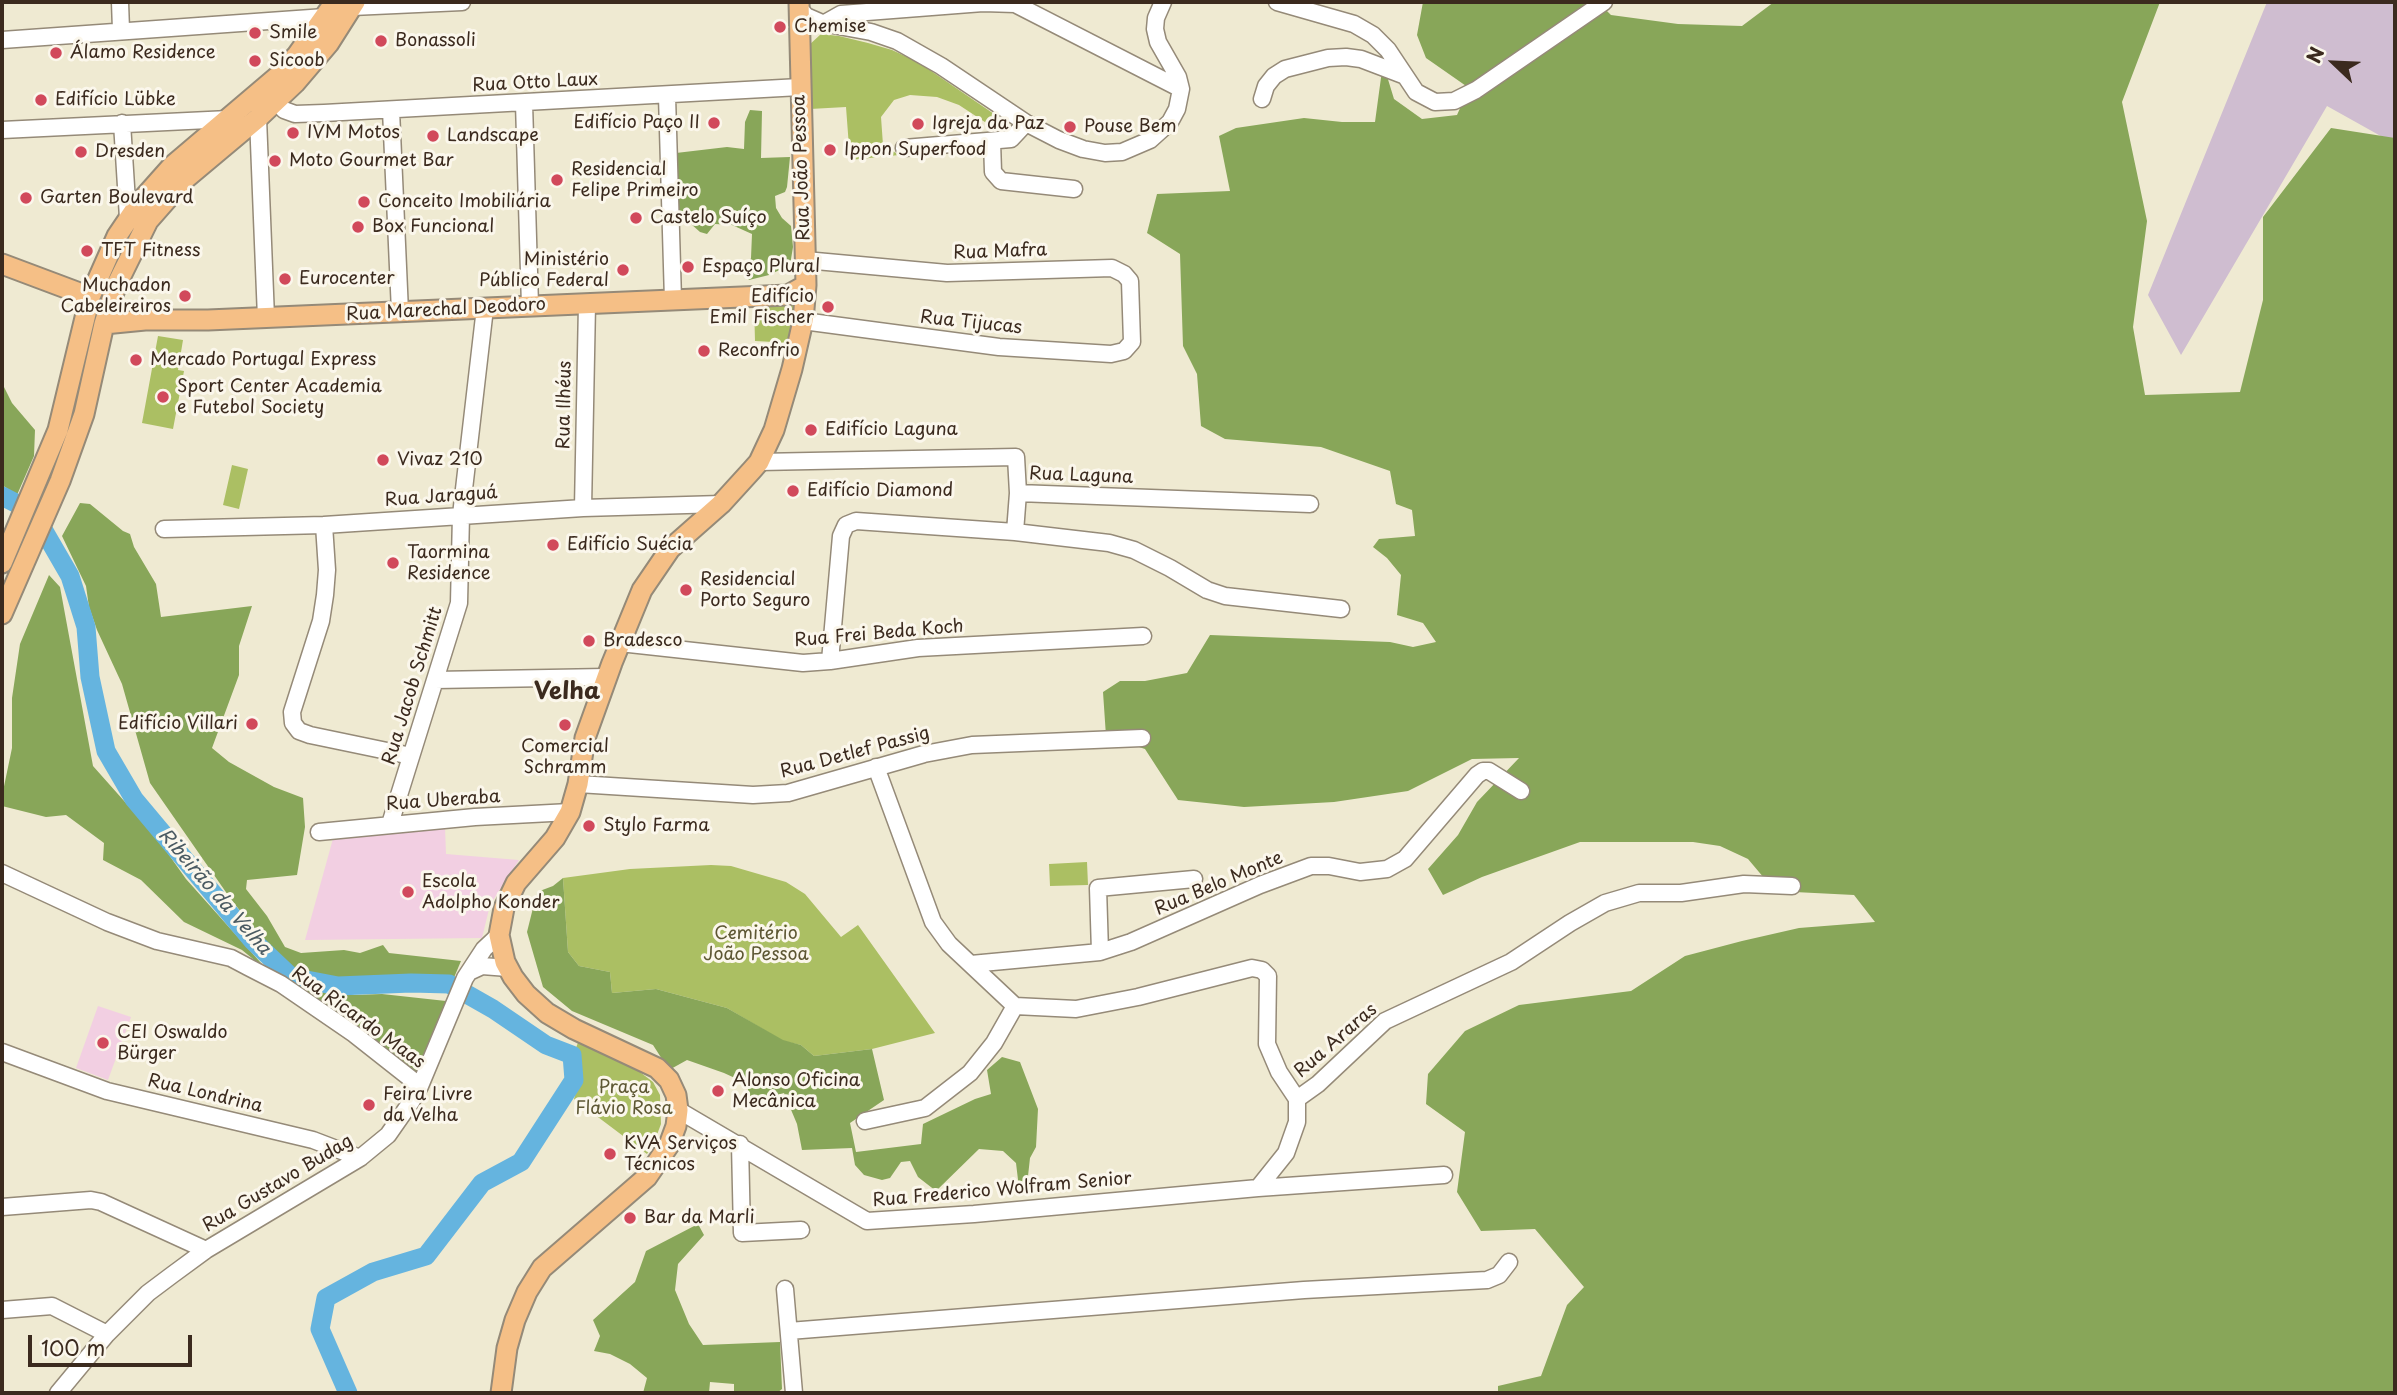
<!DOCTYPE html>
<html>
<head>
<meta charset="utf-8">
<style>
	body { margin:0 }
	#map { position:relative; width:2397px; height:1395px; overflow:hidden; background:#efead2; font-family:"Playpen Sans",sans-serif }
	canvas { display:block }
	.frame { position:absolute; inset:0; border:4px solid #3b2a1e; pointer-events:none }
	.north { position:absolute; left:2299px; top:28px; width:70px; height:70px; -webkit-text-stroke:5px #fbf7ec; paint-order:stroke; rotate:293deg; font-size:19px; font-weight:700; line-height:28px; text-align:center; color:#3b2a1e }
	.north::after { content:''; display:block; margin:auto; width:24px; height:32px; background:#3b2a1e; clip-path:polygon(50% 0,100% 100%,50% 72%,0 100%) }
	.scale { position:absolute; left:28px; top:1335px; width:164px; height:32px; box-sizing:border-box; border:4px solid #3b2a1e; border-top:0; padding-left:9px; font-size:21px; line-height:24px; white-space:nowrap; color:#3b2a1e; -webkit-text-stroke:5px #fbf7ec; paint-order:stroke }
</style>
</head>
<body>
<div id="map">
<canvas width="2397" height="1395"></canvas>
<div class="frame"></div>
<div class="north">N</div>
<div class="scale">100 m</div>
</div>
<script>
const ctx = document.querySelector('canvas').getContext('2d');
ctx.lineJoin = 'round';
function fillPath(path, color) {
  ctx.fillStyle = color;
  ctx.fill(path, 'evenodd');
}
function shape(rows) {
  const path = new Path2D();
  for (const r of rows) {
    path.moveTo(r[0], r[1]);
    for (let i = 2; i < r.length; i += 2) path.lineTo(r[i], r[i + 1]);
  }
  return path;
}
function trace(path, color, width, dash) {
  ctx.strokeStyle = color;
  ctx.lineWidth = width;
  ctx.lineCap = dash ? 'butt' : 'round';
  ctx.setLineDash(dash || []);
  ctx.stroke(path);
}
function drawText(font, color, halo, rows, align = 'center') {
  ctx.font = font + ' "Playpen Sans",sans-serif';
  ctx.lineWidth = 6;
  ctx.setLineDash([]);
  ctx.textBaseline = 'middle';
  ctx.strokeStyle = halo;
  ctx.fillStyle = color;
  for (const [text, x, y, turn = 0] of rows) {
    ctx.save();
    ctx.translate(x, y);
    ctx.rotate((+turn || 0) * Math.PI / 180);
    ctx.textAlign = isNaN(turn) ? turn : align;
    if (halo) ctx.strokeText(text, 0, 0);
    ctx.fillText(text, 0, 0);
    ctx.restore();
  }
}
fillPath(shape([
	[445,827,446,854,519,860,490,905,482,938,305,940,334,835],
	[98,1006,131,1017,108,1080,76,1068]
]), '#f2cfe2');
fillPath(shape([
	[2267,2,2395,2,2395,144,2327,106,2181,355,2148,295]
]), '#cfbdd0');
fillPath(shape([
	[821,34,839,36,868,43,892,50,918,62,1013,127,1006,133,997,130,959,105,937,97,910,95,894,100,881,117,883,145,899,155,850,160,846,107,810,109,808,46],
	[791,301,797,305,792,343,755,341,754,303],
	[158,336,183,340,178,370,184,371,173,429,142,423],
	[232,465,248,469,239,509,223,505],
	[1087,862,1088,885,1050,886,1049,864],
	[711,865,731,866,786,882,805,894,841,937,858,925,935,1033,872,1049,814,1056,801,1045,783,1041,727,1008,656,989,612,993,610,972,579,966,568,952,563,878,630,869],
	[579,1040,628,1063,653,1082,660,1095,661,1124,655,1140,647,1154,574,1099,581,1075,579,1060,574,1053]
]), '#abbf63');
fillPath(shape([
	[1423,2,1598,2,1611,15,1678,24,1742,26,1774,2,2160,2,2122,102,2147,221,2133,327,2145,395,2240,392,2263,300,2263,217,2331,128,2395,138,2395,1393,1498,1393,1498,1386,1541,1376,1567,1305,1584,1287,1535,1229,1481,1231,1457,1192,1465,1132,1426,1104,1428,1074,1465,1031,1519,1005,1631,991,1685,956,1742,941,1799,928,1875,922,1854,895,1775,891,1748,859,1720,846,1693,842,1580,842,1482,877,1443,895,1428,869,1458,835,1477,802,1519,758,1472,759,1408,791,1334,802,1244,807,1178,800,1145,749,1106,736,1103,692,1120,681,1145,681,1187,673,1210,635,1390,642,1413,647,1436,642,1423,623,1397,615,1401,575,1387,558,1373,547,1379,539,1415,536,1412,510,1396,504,1390,471,1321,447,1225,439,1201,426,1197,374,1183,346,1180,254,1147,233,1157,194,1230,191,1219,136,1236,128,1304,118,1342,122,1375,122,1383,63,1394,99,1422,119,1457,115,1469,88,1426,58,1417,35],
	[750,110,762,111,761,158,790,157,787,187,785,192,775,196,776,208,782,218,791,226,793,247,790,265,769,275,749,280,745,274,751,258,752,234,732,225,715,224,707,234,700,232,691,224,679,221,676,153,727,147,744,149,745,122],
	[2,383,12,403,35,430,34,456,17,495,2,485],
	[80,503,90,504,123,531,130,534,134,547,156,584,161,617,252,606,239,646,239,675,212,748,229,762,274,787,303,798,305,827,297,875,247,880,246,889,267,916,285,947,301,953,344,950,360,953,383,945,389,953,461,961,453,980,396,978,348,979,296,974,274,954,230,898,150,783,122,684,97,630,89,607,86,586,62,536],
	[49,575,60,587,93,766,157,838,186,879,269,972,242,950,184,922,141,880,103,860,104,843,66,815,46,817,2,806,2,796,12,748,12,698,20,644],
	[563,878,568,952,579,966,610,972,612,993,656,989,727,1008,783,1040,801,1045,814,1056,872,1049,884,1100,850,1123,856,1152,921,1144,923,1124,975,1099,991,1094,987,1070,1002,1057,1020,1062,1038,1109,1036,1147,1030,1158,1027,1185,1019,1188,1016,1163,1003,1151,979,1149,936,1191,918,1177,910,1161,901,1162,890,1178,882,1180,864,1175,855,1165,852,1148,802,1150,797,1124,784,1093,748,1103,748,1084,724,1073,687,1060,669,1070,653,1045,572,1011,543,987,527,932,537,892,553,886],
	[303,985,354,995,382,994,446,1001,433,1041,417,1075,314,1000],
	[698,1224,704,1235,678,1264,675,1290,689,1324,703,1345,780,1342,782,1389,777,1393,734,1393,734,1384,710,1382,709,1393,643,1393,647,1378,630,1364,610,1354,594,1351,600,1336,593,1320,635,1282,646,1251]
]), '#88a659');
trace(shape([
	[2,496,33,512,70,576,86,627,90,677,106,751,134,799,252,940,291,977,338,986,411,983,449,984,493,1009,546,1045,572,1055,574,1080,521,1162,482,1183,426,1256,373,1272,326,1298,320,1329,348,1393]
]), '#65b4df', 19);
const minor = shape([
	[120,2,121,30],
	[1277,2,1354,24,1373,35,1388,50,1416,92,1435,102,1454,101,1476,90,1604,2],
	[352,7,462,2],
	[799,8,806,16,822,23,871,32,897,41,941,66,1026,123,1059,140,1083,149,1105,153,1122,152,1150,140,1170,122,1177,109,1181,89,1178,77,1158,42,1155,29,1156,18,1163,2],
	[825,23,841,14,983,3,1015,4,1181,89],
	[2,40,325,17],
	[667,96,673,300],
	[1262,99,1266,86,1274,76,1285,69,1328,58,1346,57,1361,59,1403,75],
	[276,101,284,110,295,114,324,113,800,87],
	[524,103,530,306],
	[391,110,400,312],
	[258,118,266,318],
	[122,123,128,218],
	[2,130,229,119],
	[992,141,993,172,1001,181,1074,189],
	[904,148,1011,139,1026,123],
	[803,321,999,347,1111,354,1124,351,1132,342,1130,281,1124,274,1112,268,947,273,805,260],
	[759,462,1016,457,1018,493,1015,532],
	[1018,493,1310,504],
	[583,508,587,304],
	[324,525,327,570,325,595,321,621,292,712,293,723,299,731,310,735,411,756],
	[164,529,324,525,583,508,721,504],
	[620,643,803,663,830,661,918,648,1143,636],
	[830,661,841,536,846,525,856,521,1015,532,1109,543,1134,550,1170,568,1207,590,1225,596,1341,609],
	[435,680,606,677],
	[876,767,933,922,949,944,1015,1006,1076,1009,1138,997,1252,968,1262,970,1268,976,1267,1044,1279,1072,1297,1099],
	[578,784,753,795,788,793,924,754,972,745,1142,738],
	[390,824,459,603,461,515,485,308],
	[319,832,475,817,570,812],
	[2,873,107,922,157,941,231,958,248,967,281,984,354,1034,420,1086],
	[1100,952,1098,888,1194,879],
	[971,964,1100,952,1131,942,1260,885,1311,866,1329,866,1360,872,1387,869,1405,859,1477,775,1483,771,1489,771,1521,791],
	[469,972,482,966,508,968],
	[2,1052,107,1091,313,1140,360,1158],
	[1297,1099,1318,1084,1385,1021,1511,962,1570,923,1605,903,1639,893,1681,893,1744,884,1792,886],
	[678,1110,867,1221,974,1214,1258,1188,1444,1175],
	[865,1121,925,1108,970,1073,994,1043,1015,1006],
	[740,1144,742,1233,801,1230],
	[1258,1188,1286,1153,1297,1122,1297,1099],
	[2,1207,91,1200,101,1202,206,1250],
	[785,1289,794,1393],
	[2,1310,52,1306,107,1334],
	[789,1331,1304,1290,1487,1280,1499,1275,1509,1262],
	[58,1393,107,1334,148,1293,172,1275,206,1250,360,1158,388,1135,411,1102,420,1086,465,978,484,949,499,935]
]);
const major = shape([
	[2,264,90,297],
	[104,324,145,320,208,320,788,295,806,285],
	[2,563,58,430,90,297,117,236,140,202,172,166,278,76,297,55,335,2],
	[2,614,60,481,84,414,104,324,116,286,148,221,184,180,258,118,295,83,329,43,355,2],
	[501,1393,507,1348,515,1320,527,1292,542,1268,647,1177,669,1145,676,1126,678,1110,676,1095,669,1080,657,1068,574,1029,547,1013,526,994,513,977,505,962,499,935,504,908,516,883,555,838,570,812,578,784,585,738,612,663,642,590,670,549,721,504,752,470,759,462,774,430,792,369,803,321,806,285,799,2]
]);
trace(minor, '#958a78', 19);
trace(major, '#958a78', 23);
trace(minor, '#fff', 16);
trace(major, '#f5bf86', 19);
for (const [x, y, r, color] of [
	[780,27,7,"#d1495b"],
	[255,33,7,"#d1495b"],
	[381,41,7,"#d1495b"],
	[56,53,7,"#d1495b"],
	[255,61,7,"#d1495b"],
	[41,100,7,"#d1495b"],
	[714,123,7,"#d1495b"],
	[918,124,7,"#d1495b"],
	[1070,127,7,"#d1495b"],
	[293,133,7,"#d1495b"],
	[433,136,7,"#d1495b"],
	[830,150,7,"#d1495b"],
	[81,152,7,"#d1495b"],
	[275,161,7,"#d1495b"],
	[557,180,7,"#d1495b"],
	[26,198,7,"#d1495b"],
	[364,202,7,"#d1495b"],
	[636,218,7,"#d1495b"],
	[358,227,7,"#d1495b"],
	[87,251,7,"#d1495b"],
	[688,267,7,"#d1495b"],
	[623,270,7,"#d1495b"],
	[285,279,7,"#d1495b"],
	[185,296,7,"#d1495b"],
	[828,307,7,"#d1495b"],
	[704,351,7,"#d1495b"],
	[136,360,7,"#d1495b"],
	[163,397,7,"#d1495b"],
	[811,430,7,"#d1495b"],
	[383,460,7,"#d1495b"],
	[793,491,7,"#d1495b"],
	[553,545,7,"#d1495b"],
	[393,563,7,"#d1495b"],
	[686,590,7,"#d1495b"],
	[589,641,7,"#d1495b"],
	[252,724,7,"#d1495b"],
	[565,725,7,"#d1495b"],
	[589,826,7,"#d1495b"],
	[408,892,7,"#d1495b"],
	[103,1043,7,"#d1495b"],
	[718,1091,7,"#d1495b"],
	[369,1105,7,"#d1495b"],
	[610,1154,7,"#d1495b"],
	[630,1218,7,"#d1495b"]
]) {
  const dot = new Path2D();
  dot.arc(x, y, r, 0, 2 * Math.PI);
  ctx.fillStyle = color;
  ctx.fill(dot);
  trace(dot, '#fbf7ec', 2.5);
}
drawText('18px', '#3b2a1e', '#fbf7ec', [
	["Chemise",794,27],
	["Smile",269,33],
	["Bonassoli",395,41],
	["Álamo Residence",70,53],
	["Sicoob",269,61],
	["Edifício Lübke",55,100],
	["Edifício Paço II",700,123,"right"],
	["Igreja da Paz",932,124],
	["Pouse Bem",1084,127],
	["IVM Motos",307,133],
	["Landscape",447,136],
	["Ippon Superfood",844,150],
	["Dresden",95,152],
	["Moto Gourmet Bar",289,161],
	["Residencial",571,170],
	["Felipe Primeiro",571,191],
	["Garten Boulevard",40,198],
	["Conceito Imobiliária",378,202],
	["Castelo Suíço",650,218],
	["Box Funcional",372,227],
	["TFT Fitness",101,251],
	["Ministério",609,260,"right"],
	["Público Federal",609,281,"right"],
	["Espaço Plural",702,267],
	["Eurocenter",299,279],
	["Muchadon",171,286,"right"],
	["Cabeleireiros",171,307,"right"],
	["Edifício",814,297,"right"],
	["Emil Fischer",814,318,"right"],
	["Reconfrio",718,351],
	["Mercado Portugal Express",150,360],
	["Sport Center Academia",177,387],
	["e Futebol Society",177,408],
	["Edifício Laguna",825,430],
	["Vivaz 210",397,460],
	["Edifício Diamond",807,491],
	["Edifício Suécia",567,545],
	["Taormina",407,553],
	["Residence",407,574],
	["Residencial",700,580],
	["Porto Seguro",700,601],
	["Bradesco",603,641],
	["Edifício Villari",238,724,"right"],
	["Comercial",565,747,"center"],
	["Schramm",565,768,"center"],
	["Stylo Farma",603,826],
	["Escola",422,882],
	["Adolpho Konder",422,903],
	["CEI Oswaldo",117,1033],
	["Bürger",117,1054],
	["Alonso Oficina",732,1081],
	["Mecânica",732,1102],
	["Feira Livre",383,1095],
	["da Velha",383,1116],
	["KVA Serviços",624,1144],
	["Técnicos",624,1165],
	["Bar da Marli",644,1218]
], 'left');
drawText('18px', '#3b2a1e', '#fbf7ec', [
	["Rua Otto Laux",535,83,-3],
	["Rua João Pessoa",802,168,-92],
	["Rua Mafra",1000,252,-2],
	["Rua Marechal Deodoro",446,310,-3],
	["Rua Tijucas",971,323,6],
	["Rua Ilhéus",565,405,-89],
	["Rua Laguna",1081,476,2],
	["Rua Jaraguá",441,497,-4],
	["Rua Frei Beda Koch",879,634,-5],
	["Rua Jacob Schmitt",413,686,-73],
	["Rua Detlef Passig",855,753,-15],
	["Rua Uberaba",443,801,-4],
	["Rua Belo Monte",1219,884,-23],
	["Rua Ricardo Maas",358,1018,36],
	["Rua Araras",1336,1041,-41],
	["Rua Londrina",205,1094,13],
	["Rua Gustavo Budag",278,1184,-31],
	["Rua Frederico Wolfram Senior",1002,1190,-5]
]);
drawText('18px', '#5d5733', '#fbf7ec', [
	["Cemitério",756,934],
	["João Pessoa",756,955],
	["Praça",624,1088],
	["Flávio Rosa",624,1109]
]);
drawText('italic 19px', '#4a5a62', '#fbf7ec', [
	["Ribeirão da Velha",214,892,49]
]);
drawText('bold 24px', '#3b2a1e', '#fbf7ec', [
	["Velha",567,692]
]);
</script>
</body>
</html>
